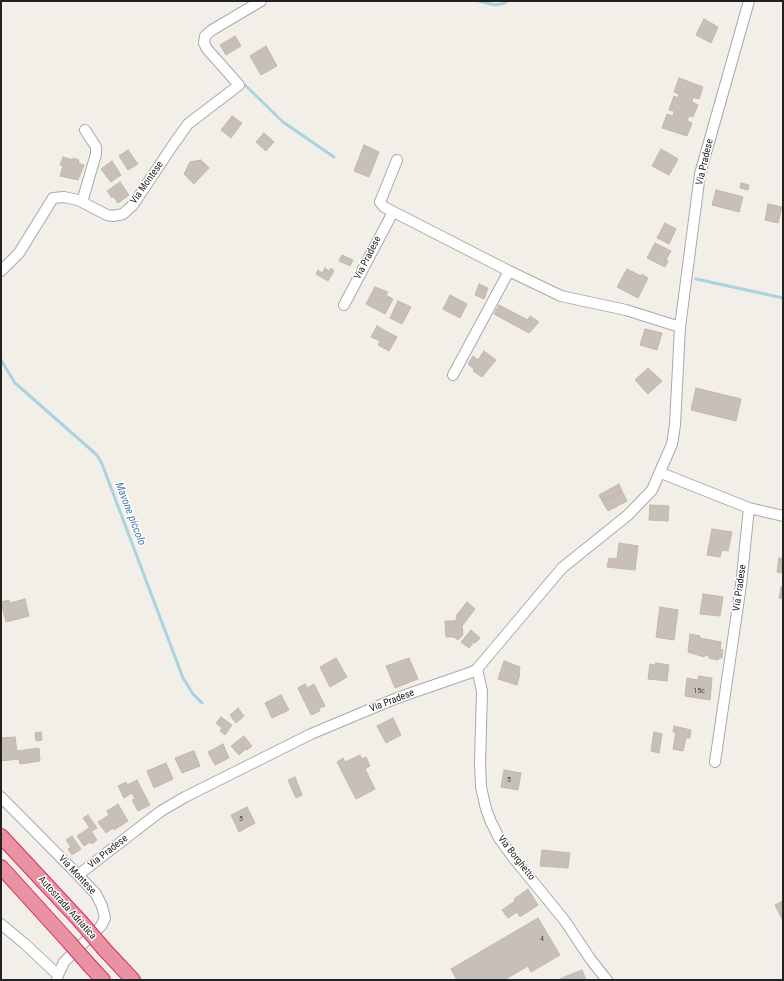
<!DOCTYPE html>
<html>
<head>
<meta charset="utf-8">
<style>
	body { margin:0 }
	#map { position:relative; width:784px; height:981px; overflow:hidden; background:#f2efe9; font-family:"Roboto Condensed",sans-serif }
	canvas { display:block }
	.frame { position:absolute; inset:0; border:2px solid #222; pointer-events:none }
</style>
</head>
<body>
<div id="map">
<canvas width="784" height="981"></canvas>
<div class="frame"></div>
</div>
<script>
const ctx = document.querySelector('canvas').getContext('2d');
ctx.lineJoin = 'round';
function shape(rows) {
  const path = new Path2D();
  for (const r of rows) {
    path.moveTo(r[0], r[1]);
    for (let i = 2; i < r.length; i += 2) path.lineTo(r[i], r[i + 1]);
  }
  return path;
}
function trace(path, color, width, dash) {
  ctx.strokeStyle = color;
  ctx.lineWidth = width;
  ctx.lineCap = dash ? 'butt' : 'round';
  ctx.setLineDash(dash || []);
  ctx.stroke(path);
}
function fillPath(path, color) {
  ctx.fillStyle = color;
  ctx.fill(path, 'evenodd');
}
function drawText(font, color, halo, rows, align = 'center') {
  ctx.font = font + ' "Roboto Condensed",sans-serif';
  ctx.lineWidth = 3;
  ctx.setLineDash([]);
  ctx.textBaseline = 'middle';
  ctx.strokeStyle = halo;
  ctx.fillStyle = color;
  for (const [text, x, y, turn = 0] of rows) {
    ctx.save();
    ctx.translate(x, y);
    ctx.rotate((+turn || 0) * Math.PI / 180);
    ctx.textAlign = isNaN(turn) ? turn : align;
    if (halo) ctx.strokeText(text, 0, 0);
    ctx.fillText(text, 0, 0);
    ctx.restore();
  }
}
trace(shape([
	[479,1,495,5,505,3,507,1],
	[245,85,283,122,334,157],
	[696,279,783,298],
	[1,360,15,383,97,455,102,464,183,678,193,694,202,703]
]), '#aad3df', 3);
const building = shape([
	[704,19,718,27,711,43,696,35,704,19],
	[235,36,241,46,226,55,220,45,235,36],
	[266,46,277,66,261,75,250,56,266,46],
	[679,78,703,87,699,99,693,97,692,102,698,105,693,117,689,116,687,121,692,123,687,136,662,128,667,114,673,116,674,111,669,110,674,96,678,98,679,94,674,92,679,78],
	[232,116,242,123,231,138,221,130,232,116],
	[264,133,274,142,266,151,256,142,264,133],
	[364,145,379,152,369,177,354,171,364,145],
	[661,149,678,159,669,175,652,166,661,149],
	[128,150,138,164,128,170,119,156,128,150],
	[63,157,73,160,73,158,79,160,78,163,84,165,78,180,60,176,63,166,60,165,63,157],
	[201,160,209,168,194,184,184,174,190,162,201,160],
	[112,161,121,175,111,182,101,169,112,161],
	[120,182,129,195,118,203,113,196,112,198,107,191,120,182],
	[741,183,749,185,748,190,740,188,741,183],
	[716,190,743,197,739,212,712,205,716,190],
	[768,204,782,207,778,223,765,220,768,204],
	[665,223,676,229,669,244,657,238,665,223],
	[655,243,671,251,666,260,668,261,665,267,647,258,655,243],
	[342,255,353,260,350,266,339,261,342,255],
	[325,268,329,271,331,268,334,271,328,281,316,274,318,270,322,273,325,268],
	[627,269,641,276,642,274,648,278,638,298,617,287,627,269],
	[479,284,488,288,484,299,475,295,479,284],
	[375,287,388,292,386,295,393,299,385,314,366,304,375,287],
	[450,295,467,304,460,318,443,309,450,295],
	[398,301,411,307,402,324,390,318,398,301],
	[499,305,528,320,530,316,539,322,529,333,494,314,499,305],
	[377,326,397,337,389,351,378,345,380,341,371,337,377,326],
	[645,329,662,333,657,350,640,345,645,329],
	[484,351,496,360,482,377,473,371,474,369,468,364,473,356,478,360,484,351],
	[648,368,662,381,648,394,635,380,648,368],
	[696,388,741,399,736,421,691,410,696,388],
	[619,484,622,491,602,501,599,495,619,484],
	[622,491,627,501,608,511,602,501,622,491],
	[650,505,669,506,668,521,649,520,650,505],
	[712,529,732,532,728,551,722,550,720,557,707,555,712,529],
	[619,543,638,546,635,570,607,567,609,558,617,559,619,543],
	[779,558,783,559,783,573,777,572,779,558],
	[781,587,783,588,783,599,779,598,781,587],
	[703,594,723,597,720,616,700,614,703,594],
	[25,599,29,616,6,622,1,602,9,600,10,603,25,599],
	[467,602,475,609,462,626,463,635,458,640,454,637,446,637,445,621,455,621,457,618,456,616,467,602],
	[660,607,678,610,674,640,656,637,660,607],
	[471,630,480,638,475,643,474,642,469,648,461,642,471,630],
	[690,634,700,636,700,638,721,642,720,649,723,650,722,658,719,658,718,660,709,658,709,656,705,655,704,657,688,652,690,634],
	[336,658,347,677,330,687,320,667,336,658],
	[409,658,418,679,395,688,386,666,409,658],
	[504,661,520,667,519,673,520,673,517,685,498,679,504,661],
	[656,663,669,665,667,681,648,679,650,664,655,665,656,663],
	[699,676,712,678,710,700,685,696,687,678,698,680,699,676],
	[305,684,307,688,314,684,325,706,318,709,320,711,311,715,298,688,305,684],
	[281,695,289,710,272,718,265,703,281,695],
	[238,708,244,716,236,723,230,715,238,708],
	[221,717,232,725,225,735,220,731,222,728,216,723,221,717],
	[393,718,401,735,386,743,377,726,393,718],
	[674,726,691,730,690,738,686,738,683,751,673,749,676,732,673,732,674,726],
	[41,732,42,740,36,741,35,733,41,732],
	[654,732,662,734,659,753,651,751,654,732],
	[244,736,252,746,247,750,246,749,239,755,231,746,244,736],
	[15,737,17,751,39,748,40,761,20,764,19,759,1,761,1,738,15,737],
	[223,744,229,758,215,765,208,752,223,744],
	[193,751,194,751,200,766,182,773,175,758,193,751],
	[360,755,362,759,366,757,370,766,365,769,375,789,356,799,337,762,343,758,345,762,360,755],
	[166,763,173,779,154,788,147,771,166,763],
	[504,770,521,773,518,790,501,787,504,770],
	[295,777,302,795,296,798,288,780,295,777],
	[137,780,150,805,138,811,132,800,135,799,132,793,124,798,118,786,126,782,127,785,137,780],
	[118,804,128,821,114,830,113,828,106,833,98,822,109,815,107,811,118,804],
	[247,807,255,823,239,832,231,815,247,807],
	[88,815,97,828,92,831,83,818,88,815],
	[89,828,97,840,92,844,90,842,84,846,77,836,89,828],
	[72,836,81,849,72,855,68,849,71,847,66,840,72,836],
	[542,850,570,853,568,868,540,866,542,850],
	[528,889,538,905,520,917,517,912,508,918,502,910,515,901,514,899,528,889],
	[783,901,783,921,775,905,783,901],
	[538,918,560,955,531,972,528,966,504,980,457,980,451,969,538,918],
	[582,970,586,980,557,980,582,970]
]);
fillPath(building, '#c7bfb8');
trace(building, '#c4b6ab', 1);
const minor = shape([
	[397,160,380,202,384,207,509,271,561,296,626,310,680,327],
	[82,202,96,154,96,147,85,130],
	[1,271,19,253,53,198,64,197,78,200,107,215,113,216,123,214,133,205,173,145,188,124,239,85,207,49,204,43,205,36,212,30,261,1],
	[344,305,393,212],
	[453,375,509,271],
	[661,473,749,508,783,516],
	[477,669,482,691,480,763,481,787,486,809,491,822,499,838,512,856,565,921,591,960,607,980],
	[715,762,741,585,749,508],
	[1,797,78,875,96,894,102,906,105,918,101,926,64,962,58,975,57,980],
	[78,875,161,811,185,797,311,734,397,698,472,672,477,669,562,568,628,515,652,490,672,444,675,425,680,327,700,174,749,1],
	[1,924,25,944,58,975]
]);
const highway = shape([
	[1,836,81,922],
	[1,867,69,942],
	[104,949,133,980],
	[90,966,103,980]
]);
trace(minor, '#a9a9a9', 12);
trace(highway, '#dc2a67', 16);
trace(minor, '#fff', 10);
trace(highway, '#e892a2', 14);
const highwayBridge = shape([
	[81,922,104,949],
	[69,942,90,966]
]);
trace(highwayBridge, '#dc2a67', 16, []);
trace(highwayBridge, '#e892a2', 14);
drawText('8px', '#4b4948', null, [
	["15c",699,691],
	["5",509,780],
	["5",241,819],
	["4",542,939]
]);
drawText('10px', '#222', '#fff', [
	["Via Pradese",705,162,-77],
	["Via Montese",147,183,-55],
	["Via Pradese",368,258,-63],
	["Via Pradese",740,588,-82],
	["Via Pradese",392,701,-21],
	["Via Pradese",108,852,-38],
	["Via Borghetto",516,858,52],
	["Via Montese",77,875,47],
	["Autostrada Adriatica",67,908,48]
]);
drawText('italic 11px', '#4a7aab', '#fff', [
	["Mavone piccolo",130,514,69]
]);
</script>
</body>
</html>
